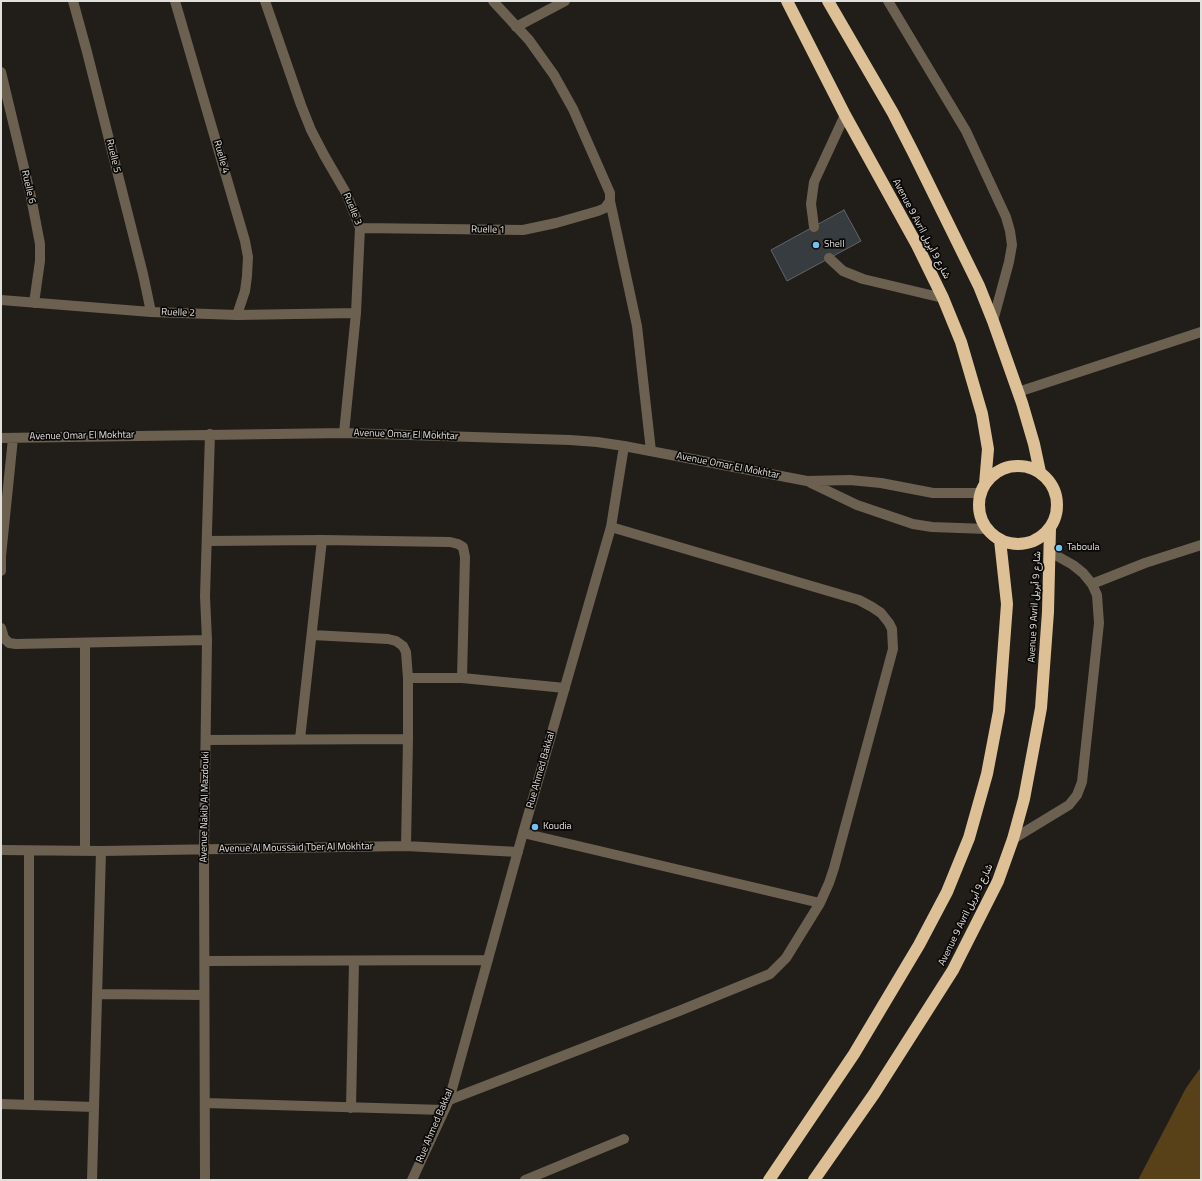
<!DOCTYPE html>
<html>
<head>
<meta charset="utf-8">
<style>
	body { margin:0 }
	#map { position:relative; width:1202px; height:1181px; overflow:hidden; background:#211d19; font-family:"Titillium Web",sans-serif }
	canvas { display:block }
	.frame { position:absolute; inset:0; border:2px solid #e2e0dd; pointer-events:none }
</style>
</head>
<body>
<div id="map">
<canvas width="1202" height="1181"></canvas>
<div class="frame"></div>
</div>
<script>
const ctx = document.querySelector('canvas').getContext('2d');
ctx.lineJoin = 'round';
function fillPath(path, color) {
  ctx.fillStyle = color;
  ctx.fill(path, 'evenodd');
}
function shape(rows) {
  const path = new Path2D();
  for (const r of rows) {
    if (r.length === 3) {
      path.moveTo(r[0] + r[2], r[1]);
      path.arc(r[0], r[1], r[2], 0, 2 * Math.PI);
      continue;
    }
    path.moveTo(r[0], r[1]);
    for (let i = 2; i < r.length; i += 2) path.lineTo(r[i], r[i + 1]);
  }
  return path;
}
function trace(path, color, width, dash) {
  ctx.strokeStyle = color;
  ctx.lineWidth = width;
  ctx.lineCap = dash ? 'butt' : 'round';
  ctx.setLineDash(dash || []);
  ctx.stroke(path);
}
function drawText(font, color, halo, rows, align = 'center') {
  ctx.font = font + ' "Titillium Web",Vazirmatn,sans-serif';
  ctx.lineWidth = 3.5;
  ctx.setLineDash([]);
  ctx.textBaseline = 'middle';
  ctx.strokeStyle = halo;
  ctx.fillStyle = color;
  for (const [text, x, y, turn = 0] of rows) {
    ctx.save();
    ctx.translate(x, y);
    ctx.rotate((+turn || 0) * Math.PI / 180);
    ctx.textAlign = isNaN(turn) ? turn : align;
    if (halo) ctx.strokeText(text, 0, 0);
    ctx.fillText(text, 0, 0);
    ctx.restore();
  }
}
fillPath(shape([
	[1201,1067,1201,1180,1138,1180,1186,1088]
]), '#584018');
const building = shape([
	[844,210,861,241,787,281,771,250,844,210]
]);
fillPath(building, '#363c40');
trace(building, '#61666b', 1);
trace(shape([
	[814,227,818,242,829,258]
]), '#3e3a36', 10, [10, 5]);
trace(shape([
	[73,1,87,52,143,274,151,312],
	[175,1,245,241,248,257,247,276,245,291,237,315],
	[265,1,301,105,311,130,324,155,346,193,360,228,356,313,344,433],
	[493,1,529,40,554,75,573,109,610,193,610,201,637,326,651,451],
	[888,1,966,131,1006,217,1010,231,1012,245,1009,262,993,321],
	[516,27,565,1],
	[1,72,31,197,40,244,40,261,34,303],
	[814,227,811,204,814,182,845,115],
	[360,228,523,230,556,223,598,211,605,208,610,201],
	[829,258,843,271,863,279,943,298],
	[1,300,151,312,237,315,356,313],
	[1018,392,1201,332],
	[1,438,344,433,570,440,597,442,624,446,807,481,850,480,881,483,933,493,981,493],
	[811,483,857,505,913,524,932,527,987,529],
	[322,540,450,542,458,544,463,547,465,557,462,678],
	[207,541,322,540,300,739],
	[1,571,1,556,13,438],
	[1092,584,1145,563,1201,545],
	[1,628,4,638,9,643,16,644,207,640],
	[312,635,388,639,396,641,403,646,406,652,408,678,408,739,406,846],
	[85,643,85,851],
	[408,678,462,678,565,688],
	[206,740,408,739],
	[523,833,820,903],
	[1013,839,1069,805,1077,795,1082,782,1099,623,1097,595,1092,584,1083,573,1073,565,1050,552],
	[1,850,101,851,406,846,518,852],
	[205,961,488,960],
	[98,994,204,995],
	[449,1100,679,1011,770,974,786,958,820,903,829,883,834,868,893,649,892,629,889,623,881,613,872,607,859,600,611,527],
	[205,1103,444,1110],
	[1,1104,94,1107],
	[29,1105,29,851],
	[351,1108,354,961],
	[92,1180,101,851],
	[205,1180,204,850,207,640,205,596,210,434],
	[412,1180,449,1100,523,833,611,527,624,446],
	[525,1180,624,1139]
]), '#6c6150', 10);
trace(shape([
	[787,1,845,115,917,245,943,298,961,342,982,414,988,449,985,484],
	[828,1,893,113,913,152,979,286,993,321,1022,403,1034,444,1040,472],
	[1018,505,39],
	[769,1180,854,1054,919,945,947,892,969,838,987,774,999,711,1007,604,1000,540],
	[814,1180,874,1094,953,970,998,881,1013,839,1024,799,1041,708,1048,612,1050,528]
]), '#ddc095', 12);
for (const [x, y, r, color] of [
	[816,245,4,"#73c1f5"],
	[1059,548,4,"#73c1f5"],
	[535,827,4,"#73c1f5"]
]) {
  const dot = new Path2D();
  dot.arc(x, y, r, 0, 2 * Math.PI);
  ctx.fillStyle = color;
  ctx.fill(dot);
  trace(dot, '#090806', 1.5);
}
drawText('10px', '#e2e0dd', '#090806', [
	["Ruelle 5",113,156,76],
	["Ruelle 4",221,157,74],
	["Ruelle 6",28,187,77],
	["Ruelle 3",352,209,68],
	["Avenue 9 Avril شارع 9 أبريل",921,229,62],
	["Ruelle 1",488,230,1],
	["Ruelle 2",178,313,2],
	["Avenue Omar El Mokhtar",406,435,2],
	["Avenue Omar El Mokhtar",82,436,-1],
	["Avenue Omar El Mokhtar",728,466,11],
	["Avenue 9 Avril شارع 9 أبريل",1035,607,-87],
	["Rue Ahmed Bakkal",541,770,-74],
	["Avenue Nakib Al Mazdouki",205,807,-89],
	["Avenue Al Moussaid Tber Al Mokhtar",296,848,-1],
	["Avenue 9 Avril شارع 9 أبريل",966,915,-64],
	["Rue Ahmed Bakkal",435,1126,-67]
]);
drawText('10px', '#e2e0dd', '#090806', [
	["Shell",824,245],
	["Taboula",1067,548],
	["Koudia",543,827]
], 'left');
</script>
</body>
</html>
